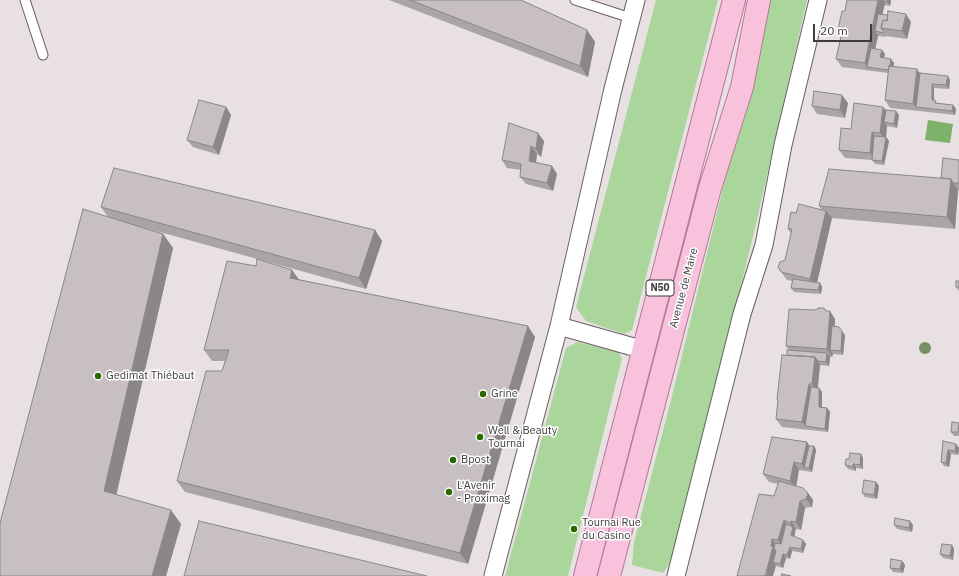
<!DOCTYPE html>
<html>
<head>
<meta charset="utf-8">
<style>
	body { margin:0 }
	#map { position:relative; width:959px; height:576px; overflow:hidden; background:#e8e0e3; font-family:"IBM Plex Sans",sans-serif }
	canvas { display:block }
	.scale { position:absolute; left:813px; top:24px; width:59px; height:18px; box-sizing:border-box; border:2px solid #3e3b3c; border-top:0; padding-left:5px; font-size:12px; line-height:14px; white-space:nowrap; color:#3e3b3c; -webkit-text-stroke:3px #fff; paint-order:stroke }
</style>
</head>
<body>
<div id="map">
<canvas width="959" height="576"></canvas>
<div class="scale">20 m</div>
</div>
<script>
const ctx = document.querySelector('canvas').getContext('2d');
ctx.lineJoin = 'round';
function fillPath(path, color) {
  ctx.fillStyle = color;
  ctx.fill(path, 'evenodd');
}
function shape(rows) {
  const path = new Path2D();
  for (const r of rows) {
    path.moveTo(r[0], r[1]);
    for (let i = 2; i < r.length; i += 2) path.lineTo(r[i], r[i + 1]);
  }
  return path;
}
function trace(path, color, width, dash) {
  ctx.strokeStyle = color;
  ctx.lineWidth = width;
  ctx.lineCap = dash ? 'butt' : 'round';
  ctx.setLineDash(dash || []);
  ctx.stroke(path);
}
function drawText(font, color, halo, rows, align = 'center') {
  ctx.font = font + ' "IBM Plex Sans",sans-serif';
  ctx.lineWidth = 3;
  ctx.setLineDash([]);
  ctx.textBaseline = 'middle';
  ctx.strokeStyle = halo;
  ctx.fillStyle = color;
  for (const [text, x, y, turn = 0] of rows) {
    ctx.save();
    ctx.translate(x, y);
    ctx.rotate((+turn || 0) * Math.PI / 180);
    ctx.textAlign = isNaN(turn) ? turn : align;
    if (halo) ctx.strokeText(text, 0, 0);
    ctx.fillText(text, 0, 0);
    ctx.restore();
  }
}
fillPath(shape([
	[656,0,718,0,632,330,624,334,586,321,576,307],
	[769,0,807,0,755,228,675,556,663,573,632,565,634,542,671,400],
	[577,342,618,352,622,358,568,576,505,576,566,348]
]), '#aad69b');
fillPath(shape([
	[928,120,953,124,950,143,925,140]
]), '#7db26a');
const service = shape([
	[25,0,43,55],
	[575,0,631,18]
]);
const minor = shape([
	[559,326,644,350],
	[493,576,559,326,613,89,636,0],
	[676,576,742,314,764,245,783,145,818,0]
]);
const primary = shape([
	[585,576,734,0],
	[609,576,710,188,742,87,759,0]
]);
trace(service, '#665f62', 11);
trace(minor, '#665f62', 19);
trace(primary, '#b47996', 24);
trace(service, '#fff', 9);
trace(minor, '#fff', 17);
trace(primary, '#f8c2dd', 22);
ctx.fillStyle = '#778f66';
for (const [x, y] of [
	[925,348]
]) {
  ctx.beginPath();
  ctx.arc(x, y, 6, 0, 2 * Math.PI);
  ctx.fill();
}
fillPath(shape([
	[389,0,521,0,587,30,595,42,588,77],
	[847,0,891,0,890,6,884,5,882,14,911,22,907,39,886,36,886,37,878,36,875,49,885,54,884,58,891,59,894,63,893,66,950,80,949,89,934,88,934,100,935,100,937,103,953,105,956,109,955,115,919,111,890,108,885,100,888,73,842,67,836,59,841,36,838,31,845,11],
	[848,103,845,118,817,114,812,106],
	[226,107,231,115,219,155,193,147,187,140],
	[883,107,886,110,899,115,897,128,887,126,886,137,889,141,884,165,875,164,872,160,845,158,839,150,851,129],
	[544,141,541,157,537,154,536,163,552,166,557,174,553,191,526,184,520,177,521,170,507,168,502,160],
	[959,160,959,190,958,190,955,229,831,218,832,218,817,282,820,283,822,287,821,294,794,292,791,288,792,281,787,280,781,272,785,260,791,234,788,229,796,213,821,209,819,206,941,178],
	[101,207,375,230,382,241,366,289,138,226,163,234,173,248,116,494,181,524,166,576,0,576,108,217],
	[256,266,292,270,298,279,535,337,468,564,185,492,177,481,222,371,225,361,212,361,204,350],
	[959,281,959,291,956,287],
	[826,311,835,319,835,327,845,335,843,355,833,354,832,357,830,357,829,366,820,365,818,388,819,388,822,392,822,407,827,408,830,412,828,432,782,427,776,419,778,401,777,399,789,350,786,346],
	[959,423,959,436,954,436,951,432],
	[943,441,956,444,959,448,958,455,951,454,949,467,944,466,941,462],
	[807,442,809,446,814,446,816,450,812,472,799,470,796,486,808,493,813,500,812,507,805,508,801,530,796,529,794,537,803,540,806,544,803,553,792,551,790,559,786,558,783,568,776,566,737,576,774,496,778,484,769,482,763,474],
	[861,454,863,458,863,469,856,468,856,471,848,469,845,465,849,459],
	[876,482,879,486,877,499,865,497,862,493],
	[894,525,913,525,912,532,897,529],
	[952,545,954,549,953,560,943,558,940,554],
	[902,561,905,565,903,573,893,572,890,568]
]), '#aba4a7');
fillPath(shape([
	[878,0,882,0,885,4,878,32,875,31,878,36,871,68,867,67,865,63],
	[888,0,891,0,890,6,887,2],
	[906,14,911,22,907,39,902,31],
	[587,30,595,42,588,77,580,66],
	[882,50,885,54,883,61,880,57],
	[891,59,894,63,892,74,889,70],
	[917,69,922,77,916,107,913,104],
	[948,76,950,80,949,89,946,85],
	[932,84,934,88,934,104,932,100],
	[842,95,848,103,845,118,840,110],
	[953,105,956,109,955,115,952,111],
	[226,107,231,115,219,155,213,147],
	[883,107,889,114,884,122,887,126,886,137,889,141,884,165,882,161,885,140,880,133],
	[896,111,899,115,897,128,894,124],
	[872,132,877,140,876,161,870,153],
	[538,133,544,141,541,157,536,149],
	[531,146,537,154,535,169,529,161],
	[552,166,557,174,553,191,547,183],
	[951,179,958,190,955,229,947,217],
	[826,211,832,218,816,287,810,279],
	[375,230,382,241,366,289,359,278],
	[163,234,173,248,114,505,104,491],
	[292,270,300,281,290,278],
	[820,283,822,287,821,294,818,290],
	[830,311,835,319,833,350,830,350,833,354,832,357,827,349],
	[528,326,535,337,468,564,460,553],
	[842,331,845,335,843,355,841,351],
	[827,353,830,357,829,366,826,362],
	[815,357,820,365,817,392,812,384],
	[809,384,814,391,805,426,802,422],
	[819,388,822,392,822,411,819,407],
	[827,408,830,412,828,432,825,429],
	[807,442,812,450,804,468,802,464],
	[956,444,959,448,958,455,955,451],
	[814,446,816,450,812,472,809,468],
	[948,450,951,454,949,467,946,463],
	[861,454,863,458,863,469,860,465],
	[794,462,799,470,796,488,790,481],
	[853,464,856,468,856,471,853,467],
	[876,482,879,486,877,499,874,495],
	[808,493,813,500,812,507,806,499],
	[800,501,805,508,801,530,796,522],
	[171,510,181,524,166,576,152,576],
	[784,520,789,528,784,548,778,540],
	[791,521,796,529,795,531,790,523],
	[910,521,913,525,912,532,909,528],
	[793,527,795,531,794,539,791,535],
	[772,539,778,547,773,562,776,566,773,576,766,576],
	[803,540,806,544,803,553,801,549],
	[952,545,954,549,953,560,950,556],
	[790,547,792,551,790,559,787,555],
	[783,554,786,558,783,568,780,564],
	[902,561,905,565,903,573,900,569]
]), '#8b8688');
const building = shape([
	[410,0,521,0,587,30,580,66,410,0],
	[847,0,878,0,865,63,836,59,842,32,838,31,840,20,842,11,845,11,847,0],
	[882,0,888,0,887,2,883,1,882,0],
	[888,11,906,14,902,31,881,28,883,20,887,21,888,11],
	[878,14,888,15,887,21,883,20,881,28,884,32,883,33,875,31,878,14],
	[871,48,882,50,880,57,891,59,890,66,889,66,888,70,867,67,871,48],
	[889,66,917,69,913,104,885,100,889,66],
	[920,73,948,76,946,85,932,84,932,100,935,100,935,103,953,105,952,111,916,107,920,73],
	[814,91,842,95,840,110,812,106,814,91],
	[199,100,226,107,213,147,187,140,199,100],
	[854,103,883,107,880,133,872,132,870,153,839,150,841,128,851,129,854,103],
	[886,110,896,111,894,124,884,122,886,110],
	[509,123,538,133,536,149,531,146,529,161,552,166,547,183,520,177,521,164,502,160,509,123],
	[874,136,886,137,882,161,872,160,874,136],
	[943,158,959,160,959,183,953,183,951,179,941,178,943,158],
	[114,168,375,230,359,278,101,207,114,168],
	[829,169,951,179,947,217,819,206,829,169],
	[799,204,826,211,810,279,781,272,778,267,780,262,785,260,792,229,788,229,791,212,796,213,799,204],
	[83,209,163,234,104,491,171,510,152,576,0,576,0,523,83,209],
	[257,259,292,270,290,278,528,326,460,553,177,481,206,371,222,371,229,350,204,350,227,261,256,266,257,259],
	[793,279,820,283,818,290,791,288,793,279],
	[956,281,959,281,959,287,956,287,956,281],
	[818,308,824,308,826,311,830,311,827,349,786,346,789,309,816,310,818,308],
	[832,326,839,327,842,331,841,351,830,350,832,326],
	[787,350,827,353,826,362,818,361,815,357,787,355,787,350],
	[782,355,815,357,812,384,809,384,802,422,776,419,778,400,777,399,782,355],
	[811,387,819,388,819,407,827,408,825,429,805,426,811,387],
	[952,422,959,423,958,432,951,432,952,422],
	[772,437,807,442,802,464,794,462,790,481,763,474,772,437],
	[943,441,956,444,955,451,948,450,946,463,941,462,943,441],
	[809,446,814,446,809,468,804,468,809,446],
	[850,453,861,454,860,465,853,464,853,467,845,465,846,459,849,459,850,453],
	[864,480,876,482,874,495,862,493,864,480],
	[779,481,803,488,808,493,806,499,800,501,796,522,791,521,790,523,784,520,778,540,772,539,771,546,773,547,765,576,767,576,737,576,759,494,774,496,779,481],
	[895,518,910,521,909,528,894,525,895,518],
	[199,521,427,576,184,576,199,521],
	[786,524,793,527,791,535,803,540,801,549,790,547,787,555,783,554,780,564,773,562,776,551,774,548,775,543,781,544,786,524],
	[942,544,952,545,950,556,940,554,942,544],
	[891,559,902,561,900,569,890,568,891,559],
	[782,574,791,576,781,576,782,574]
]);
fillPath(building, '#c7bfc2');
trace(building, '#8b8688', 1);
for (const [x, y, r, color] of [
	[98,376,4,"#296a00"],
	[483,394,4,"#296a00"],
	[480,437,4,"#296a00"],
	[453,460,4,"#296a00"],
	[449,492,4,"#296a00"],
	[574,529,4,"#296a00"]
]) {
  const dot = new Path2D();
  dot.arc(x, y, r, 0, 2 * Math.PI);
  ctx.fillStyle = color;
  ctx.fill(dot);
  trace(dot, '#fff', 1.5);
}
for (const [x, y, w] of [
	[660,288,28]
]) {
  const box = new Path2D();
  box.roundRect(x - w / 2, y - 8, w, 16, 3);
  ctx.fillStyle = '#fff';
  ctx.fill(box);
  trace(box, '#3e3b3c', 1);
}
drawText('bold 10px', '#3e3b3c', null, [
	["N50",660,288]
]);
drawText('11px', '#3e3b3c', '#fff', [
	["Avenue de Maire",684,288,-75]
]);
drawText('11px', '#3e3b3c', '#fff', [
	["Gedimat Thiébaut",106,376],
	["Grine",491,394],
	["Well & Beauty",488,431],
	["Tournai",488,444],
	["Bpost",461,460],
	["L'Avenir",457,486],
	["- Proximag",457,499],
	["Tournai Rue",582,523],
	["du Casino",582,536]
], 'left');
</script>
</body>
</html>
